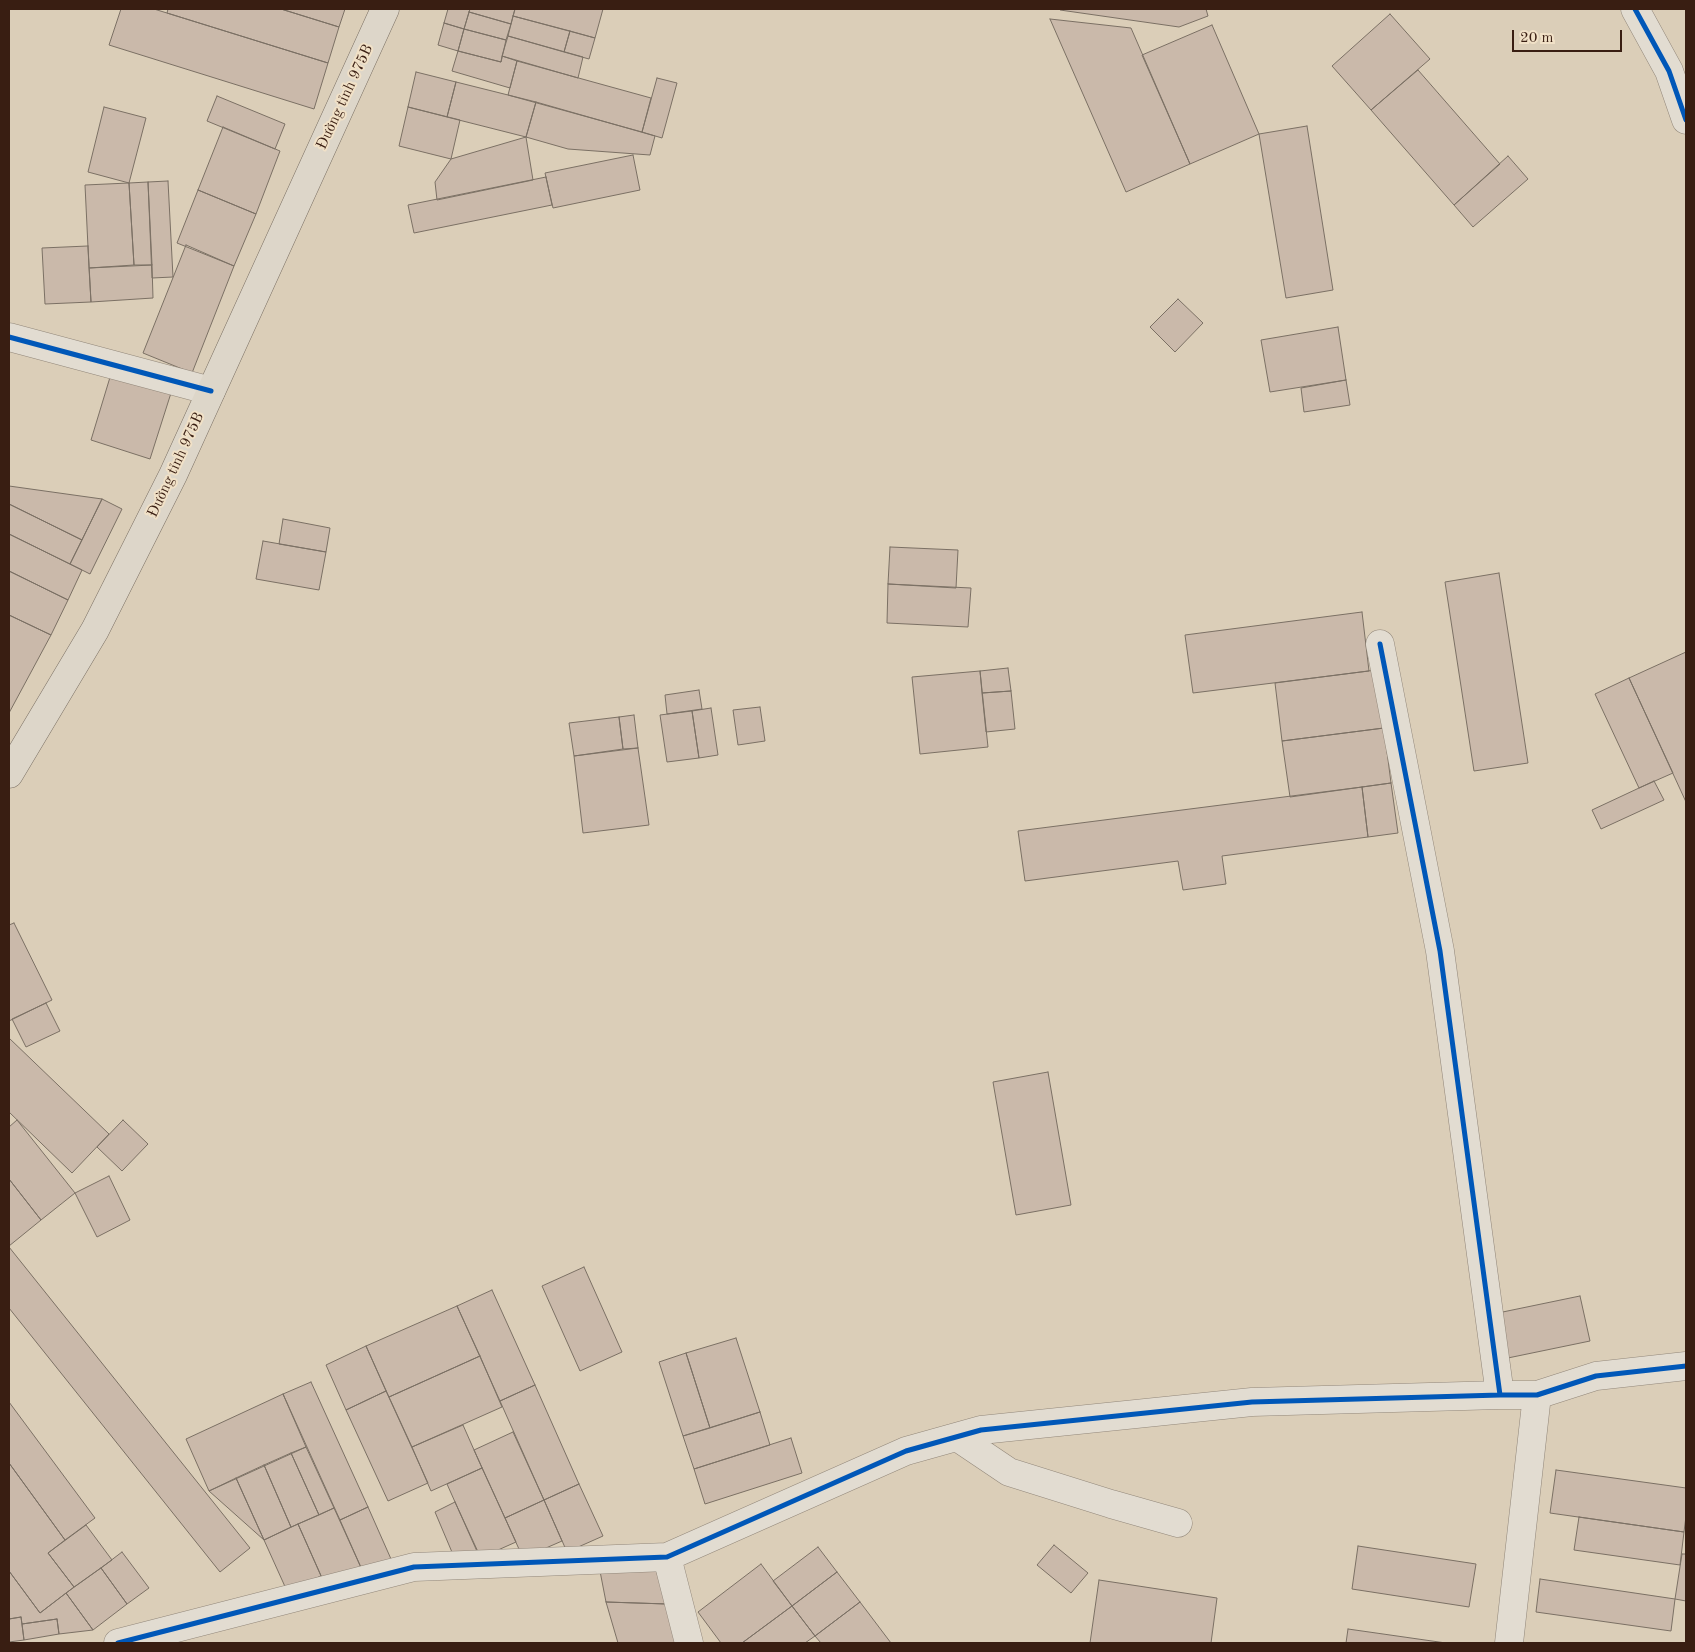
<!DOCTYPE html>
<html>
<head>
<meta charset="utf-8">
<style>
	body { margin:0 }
	#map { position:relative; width:1695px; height:1652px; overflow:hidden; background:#dbceb8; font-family:"Old Standard TT",serif }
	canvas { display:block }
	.frame { position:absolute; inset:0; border:10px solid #391e12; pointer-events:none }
	.scale { position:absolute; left:1512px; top:30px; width:110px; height:22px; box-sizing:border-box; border:2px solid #391e12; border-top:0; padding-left:6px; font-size:15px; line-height:18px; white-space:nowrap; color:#391e12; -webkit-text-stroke:4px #f1e1c7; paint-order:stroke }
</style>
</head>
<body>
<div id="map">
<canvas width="1695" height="1652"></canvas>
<div class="frame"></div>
<div class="scale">20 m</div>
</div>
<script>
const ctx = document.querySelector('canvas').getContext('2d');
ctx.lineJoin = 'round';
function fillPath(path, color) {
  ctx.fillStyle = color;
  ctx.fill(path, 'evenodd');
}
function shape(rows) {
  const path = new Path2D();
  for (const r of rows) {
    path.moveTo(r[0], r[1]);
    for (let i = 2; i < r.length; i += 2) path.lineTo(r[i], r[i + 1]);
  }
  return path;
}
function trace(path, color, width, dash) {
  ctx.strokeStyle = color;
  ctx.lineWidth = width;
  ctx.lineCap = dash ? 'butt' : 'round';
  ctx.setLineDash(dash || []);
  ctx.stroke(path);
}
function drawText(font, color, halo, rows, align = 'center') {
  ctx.font = font + ' "Old Standard TT",serif';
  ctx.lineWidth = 4;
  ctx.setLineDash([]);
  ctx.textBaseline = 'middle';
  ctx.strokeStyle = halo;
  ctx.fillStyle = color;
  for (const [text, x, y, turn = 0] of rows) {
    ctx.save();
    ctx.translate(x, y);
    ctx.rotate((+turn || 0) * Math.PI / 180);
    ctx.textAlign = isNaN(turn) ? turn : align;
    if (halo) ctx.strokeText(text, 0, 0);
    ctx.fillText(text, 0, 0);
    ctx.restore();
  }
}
const building = shape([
	[121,9,154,9,328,63,314,109,109,45,121,9],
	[168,9,281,9,339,27,328,63,167,13,168,9],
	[281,9,345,9,339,27,281,9],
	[448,9,470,9,464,29,444,23,448,9],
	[470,9,515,9,511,24,469,12,470,9],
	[515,9,603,9,595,38,513,16,515,9],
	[1060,9,1206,9,1208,16,1179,27,1060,10,1060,9],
	[469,12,511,24,506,40,464,29,469,12],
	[1390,14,1430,59,1371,110,1332,66,1390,14],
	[513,16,570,31,564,52,508,36,513,16],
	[1050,19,1131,28,1190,164,1126,192,1050,19],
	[444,23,464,29,458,51,438,45,444,23],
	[1212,25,1259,134,1190,164,1142,55,1212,25],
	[464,29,506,40,501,62,458,51,464,29],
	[570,31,595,38,589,59,564,52,570,31],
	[508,36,583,57,578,78,502,56,508,36],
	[458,51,501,62,502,56,517,61,510,88,452,71,458,51],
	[517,61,651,98,642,132,508,95,517,61],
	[1418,70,1500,164,1454,205,1371,110,1418,70],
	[416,72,456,82,447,117,408,107,416,72],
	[657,78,677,83,662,138,642,132,657,78],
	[456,82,536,102,526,137,447,117,456,82],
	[217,96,285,124,275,149,207,121,217,96],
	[536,102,655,136,650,155,568,149,526,137,536,102],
	[104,107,146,118,129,183,88,172,104,107],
	[408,107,460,120,451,159,399,146,408,107],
	[1307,126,1333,290,1286,298,1259,134,1307,126],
	[223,127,280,151,256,214,198,190,223,127],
	[526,137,533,180,437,200,435,182,451,159,526,137],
	[633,155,640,190,553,208,545,173,633,155],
	[1508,156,1528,179,1473,227,1454,205,1508,156],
	[546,177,552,205,414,233,408,205,546,177],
	[168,181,173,277,152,278,148,182,168,181],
	[148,182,152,265,134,265,129,183,148,182],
	[129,183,134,265,89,268,85,185,129,183],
	[198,190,256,214,234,266,177,243,198,190],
	[186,245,234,266,192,373,143,353,186,245],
	[88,246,91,302,45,304,42,248,88,246],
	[152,265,153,298,91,302,89,268,152,265],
	[1178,299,1203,323,1175,352,1150,327,1178,299],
	[1338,327,1346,380,1270,392,1261,340,1338,327],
	[111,374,171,393,150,459,91,440,111,374],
	[1346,380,1350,405,1304,412,1301,388,1346,380],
	[9,486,102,499,82,540,9,504,9,486],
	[102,499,122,509,90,574,70,564,102,499],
	[9,504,82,540,70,564,9,534,9,504],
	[283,519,330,528,326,552,279,544,283,519],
	[9,534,82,570,68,600,9,571,9,534],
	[263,541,326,552,319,590,256,579,263,541],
	[890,547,958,550,956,588,888,584,890,547],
	[9,571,68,600,51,635,9,615,9,571],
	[1499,573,1528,763,1474,771,1445,582,1499,573],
	[888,584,971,588,968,627,887,623,888,584],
	[1362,612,1369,671,1193,693,1185,635,1362,612],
	[9,615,51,635,9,713,9,615],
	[1686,652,1686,802,1629,678,1686,652],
	[1008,668,1011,691,982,693,980,671,1008,668],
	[1376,670,1384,728,1282,741,1275,683,1376,670],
	[980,671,988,747,920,754,912,677,980,671],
	[1629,678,1673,773,1639,788,1595,694,1629,678],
	[699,690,702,709,667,714,665,695,699,690],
	[1011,691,1015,729,986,732,982,693,1011,691],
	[760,707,765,741,738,745,733,710,760,707],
	[711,708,718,755,699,758,692,711,711,708],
	[692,711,699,758,667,762,660,715,692,711],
	[634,715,638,748,623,749,619,717,634,715],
	[619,717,623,749,574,756,569,723,619,717],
	[1384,728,1391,783,1290,797,1282,741,1384,728],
	[638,748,649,825,583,833,574,756,638,748],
	[1654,781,1664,800,1601,829,1592,810,1654,781],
	[1391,783,1398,833,1368,837,1362,787,1391,783],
	[1362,787,1368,837,1222,856,1226,884,1183,890,1178,861,1025,881,1018,831,1362,787],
	[14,923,52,1000,9,1021,9,925,14,923],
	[46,1003,60,1031,26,1047,12,1019,46,1003],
	[9,1038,109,1134,72,1173,9,1112,9,1038],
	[1048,1072,1071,1205,1016,1215,993,1082,1048,1072],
	[17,1120,75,1193,41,1220,9,1179,9,1127,17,1120],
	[123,1120,148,1144,122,1171,97,1147,123,1120],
	[109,1176,130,1220,97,1237,75,1193,109,1176],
	[9,1179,41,1220,9,1246,9,1179],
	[9,1247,250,1548,220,1572,9,1308,9,1247],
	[584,1267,622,1352,580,1371,542,1286,584,1267],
	[492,1290,535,1385,500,1401,457,1306,492,1290],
	[1580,1296,1590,1341,1503,1359,1493,1314,1580,1296],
	[457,1306,480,1356,389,1397,366,1346,457,1306],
	[736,1338,760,1412,710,1428,686,1353,736,1338],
	[366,1346,386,1391,346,1410,326,1365,366,1346],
	[686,1353,710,1428,683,1436,659,1362,686,1353],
	[480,1356,502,1407,412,1447,389,1397,480,1356],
	[311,1382,368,1507,340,1520,283,1394,311,1382],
	[535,1385,579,1484,544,1500,500,1401,535,1385],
	[386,1391,428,1483,388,1501,346,1410,386,1391],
	[283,1394,306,1447,209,1491,186,1439,283,1394],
	[9,1402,95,1518,65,1540,9,1463,9,1402],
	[760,1412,770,1445,694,1469,683,1436,760,1412],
	[463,1425,482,1468,431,1491,412,1447,463,1425],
	[513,1432,544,1500,505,1518,474,1450,513,1432],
	[791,1438,802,1473,705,1504,694,1469,791,1438],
	[306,1447,334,1508,319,1515,291,1453,306,1447],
	[291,1453,319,1515,291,1527,264,1465,291,1453],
	[9,1463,65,1540,48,1553,74,1587,40,1613,9,1571,9,1463],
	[264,1465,291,1527,264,1540,236,1478,264,1465],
	[482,1468,516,1542,480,1558,447,1484,482,1468],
	[1556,1470,1686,1488,1686,1516,1684,1532,1550,1513,1556,1470],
	[236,1478,264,1540,209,1491,236,1478],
	[579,1484,603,1536,567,1552,544,1500,579,1484],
	[544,1500,562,1541,523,1558,505,1518,544,1500],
	[455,1502,479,1554,457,1564,435,1512,455,1502],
	[368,1507,391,1559,363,1572,340,1520,368,1507],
	[334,1508,363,1572,327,1589,298,1524,334,1508],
	[1579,1517,1684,1532,1680,1565,1574,1550,1579,1517],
	[298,1524,321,1576,287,1591,264,1540,298,1524],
	[86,1525,112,1560,74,1587,48,1553,86,1525],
	[1054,1545,1088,1573,1071,1593,1037,1565,1054,1545],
	[1358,1546,1476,1564,1469,1607,1352,1589,1358,1546],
	[818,1547,837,1572,792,1606,773,1581,818,1547],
	[122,1552,149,1588,127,1604,101,1568,122,1552],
	[1682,1554,1686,1554,1686,1601,1675,1599,1682,1554],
	[761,1564,792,1606,742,1643,721,1643,698,1612,761,1564],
	[599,1566,656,1570,667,1604,606,1602,599,1566],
	[101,1568,127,1604,93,1630,66,1593,101,1568],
	[9,1571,40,1613,66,1593,93,1630,59,1634,57,1619,22,1624,21,1617,9,1619,9,1571],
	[837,1572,860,1602,815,1636,792,1606,837,1572],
	[1540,1579,1675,1599,1671,1631,1536,1612,1540,1579],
	[1099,1580,1217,1598,1211,1643,1090,1643,1099,1580],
	[606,1602,667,1604,677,1643,618,1643,606,1602],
	[860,1602,891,1643,821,1643,815,1636,860,1602],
	[792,1606,815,1636,805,1643,742,1643,792,1606],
	[21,1617,24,1640,9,1642,9,1619,21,1617],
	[57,1619,59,1634,24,1640,22,1624,57,1619],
	[1348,1629,1446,1643,1346,1643,1348,1629]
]);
fillPath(building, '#cab9aa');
trace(building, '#7b7064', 1);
const minor = shape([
	[1635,9,1669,71,1686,120],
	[9,337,211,391],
	[1380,644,1440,951,1500,1395],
	[957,1437,1009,1472,1111,1504,1178,1523],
	[667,1557,689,1643],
	[118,1643,414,1567,667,1557,906,1451,981,1430,1252,1402,1500,1395,1537,1395,1596,1376,1686,1366],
	[1509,1643,1537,1395]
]);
const major = shape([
	[9,774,95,630,173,475,385,9]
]);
trace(minor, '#92877a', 29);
trace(major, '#7b7064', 29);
trace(minor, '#e2dcd1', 28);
trace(major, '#ddd6c9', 28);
trace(shape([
	[1635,9,1669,71,1686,120],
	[9,337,211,391],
	[1380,644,1440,951,1500,1395],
	[118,1643,414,1567,667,1557,906,1451,981,1430,1252,1402,1500,1395,1537,1395,1596,1376,1686,1366]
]), '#0057b8', 5);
drawText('15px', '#391e12', '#f1e1c7', [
	["Đường tỉnh 975B",345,97,-65],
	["Đường tỉnh 975B",176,465,-65]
]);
</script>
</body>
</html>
